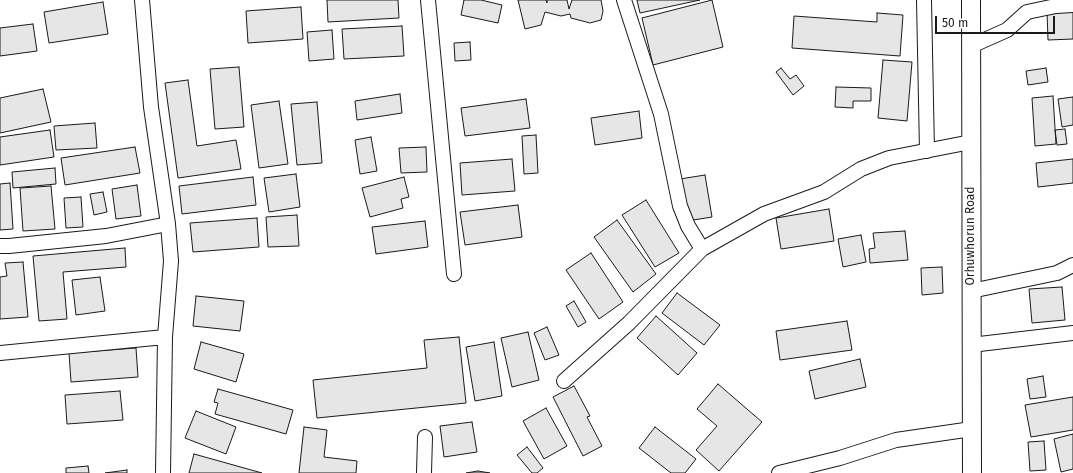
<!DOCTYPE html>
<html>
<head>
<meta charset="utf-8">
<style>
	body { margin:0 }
	#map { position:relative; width:1073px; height:473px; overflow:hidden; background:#fff; font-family:"Fira Sans",sans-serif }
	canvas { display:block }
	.scale { position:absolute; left:935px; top:16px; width:120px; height:18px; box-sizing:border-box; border:2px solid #1a1a1a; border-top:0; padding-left:5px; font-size:12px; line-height:14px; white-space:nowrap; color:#1a1a1a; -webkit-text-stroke:3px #fff; paint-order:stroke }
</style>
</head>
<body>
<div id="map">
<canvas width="1073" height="473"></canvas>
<div class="scale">50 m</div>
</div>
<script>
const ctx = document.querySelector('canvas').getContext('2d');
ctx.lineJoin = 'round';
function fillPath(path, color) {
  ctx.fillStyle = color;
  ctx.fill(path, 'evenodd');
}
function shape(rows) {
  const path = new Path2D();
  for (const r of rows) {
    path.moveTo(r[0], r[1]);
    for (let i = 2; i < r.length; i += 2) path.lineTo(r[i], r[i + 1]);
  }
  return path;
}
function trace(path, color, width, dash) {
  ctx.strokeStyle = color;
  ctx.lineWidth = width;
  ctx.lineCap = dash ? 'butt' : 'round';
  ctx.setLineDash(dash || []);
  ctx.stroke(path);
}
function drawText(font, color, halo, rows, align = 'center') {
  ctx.font = font + ' "Fira Sans",sans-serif';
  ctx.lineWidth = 3;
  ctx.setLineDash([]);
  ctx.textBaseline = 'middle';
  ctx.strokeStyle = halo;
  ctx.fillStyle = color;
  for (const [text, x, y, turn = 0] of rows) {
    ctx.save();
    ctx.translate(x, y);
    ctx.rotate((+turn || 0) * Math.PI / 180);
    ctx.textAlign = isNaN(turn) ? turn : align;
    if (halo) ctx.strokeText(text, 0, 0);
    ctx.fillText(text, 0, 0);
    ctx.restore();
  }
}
const building = shape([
	[327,0,398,0,399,18,328,22,327,0],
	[464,0,481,0,502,5,498,23,461,15,464,0],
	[518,0,546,0,547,3,547,0,567,0,569,9,572,0,601,0,603,11,601,20,590,23,571,18,570,14,561,16,545,12,541,25,525,29,518,0],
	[637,0,700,0,640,13,637,0],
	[712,0,723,47,653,65,642,18,712,0],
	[103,2,108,34,49,43,44,12,103,2],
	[301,7,303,39,248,43,246,11,301,7],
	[1047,11,1073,11,1073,39,1048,40,1047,11],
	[877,13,903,15,900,56,792,48,794,16,877,22,877,13],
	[33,24,37,51,0,56,0,28,33,24],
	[402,26,404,56,344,59,342,29,402,26],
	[332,30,334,59,309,61,307,32,332,30],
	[470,42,471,60,455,61,454,43,470,42],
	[883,60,912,62,907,121,878,118,883,60],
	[239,67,244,127,215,129,210,69,239,67],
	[781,68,790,79,796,75,804,86,793,95,776,72,781,68],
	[1046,68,1048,82,1028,85,1026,71,1046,68],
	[188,80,197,146,236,140,241,169,178,178,165,83,188,80],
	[836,87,871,88,871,101,853,101,853,108,835,107,836,87],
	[43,89,51,122,0,133,0,98,43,89],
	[400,94,402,113,357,120,355,101,400,94],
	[1053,96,1056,144,1035,146,1032,98,1053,96],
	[1073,97,1073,125,1062,127,1058,99,1073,97],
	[526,99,530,128,465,136,461,108,526,99],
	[279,101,288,164,259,168,251,105,279,101],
	[317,102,322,163,297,165,291,104,317,102],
	[639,111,642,138,595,145,591,118,639,111],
	[95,123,97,148,56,150,54,126,95,123],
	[1065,129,1067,144,1057,145,1055,130,1065,129],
	[50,130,54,157,0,165,0,137,50,130],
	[536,135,538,173,524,174,522,136,536,135],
	[371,137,377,171,360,174,355,140,371,137],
	[135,147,140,173,65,185,61,158,135,147],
	[426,147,427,172,401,173,399,148,426,147],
	[512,159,515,191,462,195,460,163,512,159],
	[1073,159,1073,183,1038,187,1036,163,1073,159],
	[55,168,56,184,13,188,12,172,55,168],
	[296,174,300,207,269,212,264,178,296,174],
	[705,175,712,217,687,221,680,179,705,175],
	[253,177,256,205,182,214,179,186,253,177],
	[404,177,409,197,401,199,403,208,370,217,362,188,404,177],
	[10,183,13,229,0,230,0,184,10,183],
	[137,185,141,216,116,219,112,189,137,185],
	[51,186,55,229,23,231,20,188,51,186],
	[103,192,107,212,94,215,90,194,103,192],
	[81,197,83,227,66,228,64,198,81,197],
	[646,200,679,253,655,267,622,215,646,200],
	[518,205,522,237,465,245,460,212,518,205],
	[829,209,834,241,781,249,776,218,829,209],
	[297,215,299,246,268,247,266,217,297,215],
	[257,218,259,247,193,252,190,223,257,218],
	[617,220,656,274,633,292,594,237,617,220],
	[425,221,428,247,376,254,372,227,425,221],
	[905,231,908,260,870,263,869,249,875,248,873,233,905,231],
	[861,235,866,262,843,267,838,239,861,235],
	[125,248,126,267,63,272,67,319,39,321,33,256,125,248],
	[591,253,623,302,599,319,566,270,591,253],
	[23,262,28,317,0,319,0,277,7,276,5,263,23,262],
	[942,267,943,293,922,295,921,268,942,267],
	[100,277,105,311,76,315,72,280,100,277],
	[1062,287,1065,320,1032,323,1029,289,1062,287],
	[677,293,720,325,704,345,662,313,677,293],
	[196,296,244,301,240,331,193,326,196,296],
	[574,301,586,322,578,327,566,306,574,301],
	[656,316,697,353,678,375,637,338,656,316],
	[847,321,852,350,780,360,776,331,847,321],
	[547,327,559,355,545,360,534,333,547,327],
	[528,332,539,380,512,387,501,338,528,332],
	[459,337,466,403,317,418,313,380,427,368,424,340,459,337],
	[201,342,244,354,236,382,194,369,201,342],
	[494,342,502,396,475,401,466,347,494,342],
	[136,348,138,377,71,382,69,353,136,348],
	[860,359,866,387,815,399,809,371,860,359],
	[1043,376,1046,397,1030,399,1027,379,1043,376],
	[718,384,762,422,719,471,696,450,717,426,697,409,718,384],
	[574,386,590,416,587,417,602,446,583,456,553,397,574,386],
	[218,389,293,410,286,434,215,414,218,403,214,402,218,389],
	[120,391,123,420,67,424,65,395,120,391],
	[1073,397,1073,430,1031,437,1025,405,1073,397],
	[546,408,567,446,544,459,523,421,546,408],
	[196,411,236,427,226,454,185,438,196,411],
	[472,422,477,452,444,457,440,426,472,422],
	[304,427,327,430,324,457,357,461,356,473,299,473,304,427],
	[655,427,696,459,685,473,671,473,639,448,655,427],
	[1073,434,1073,469,1061,472,1054,439,1073,434],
	[1044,441,1046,470,1030,471,1028,442,1044,441],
	[527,447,543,468,537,473,532,473,517,455,527,447],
	[194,454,262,473,189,473,194,454],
	[88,466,89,473,66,473,66,468,88,466],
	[127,470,127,473,105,473,127,470],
	[478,471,490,473,466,473,478,471]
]);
fillPath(building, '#e6e6e6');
trace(building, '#1a1a1a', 1);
const minor = shape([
	[142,0,151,107,168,224,171,261,165,337,163,473],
	[428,0,454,274],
	[624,0,661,114,680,206,688,226,702,249],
	[924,0,927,151],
	[971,46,1007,30,1027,12,1056,6,1073,5],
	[0,246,9,246,106,236,168,224],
	[971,291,1057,273,1073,265],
	[971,345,1073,333],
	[0,353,165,337],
	[564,381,629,323,702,249,764,214,824,192,861,169,889,158,971,142],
	[424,473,425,437],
	[779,473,840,458,896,440,972,429]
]);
const tertiary = shape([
	[971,0,972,473]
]);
trace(minor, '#1a1a1a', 16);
trace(tertiary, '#1a1a1a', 20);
trace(minor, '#fff', 14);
trace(tertiary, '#fff', 18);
drawText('12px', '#1a1a1a', '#fff', [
	["Orhuwhorun Road",971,236,-90]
]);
</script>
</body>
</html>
